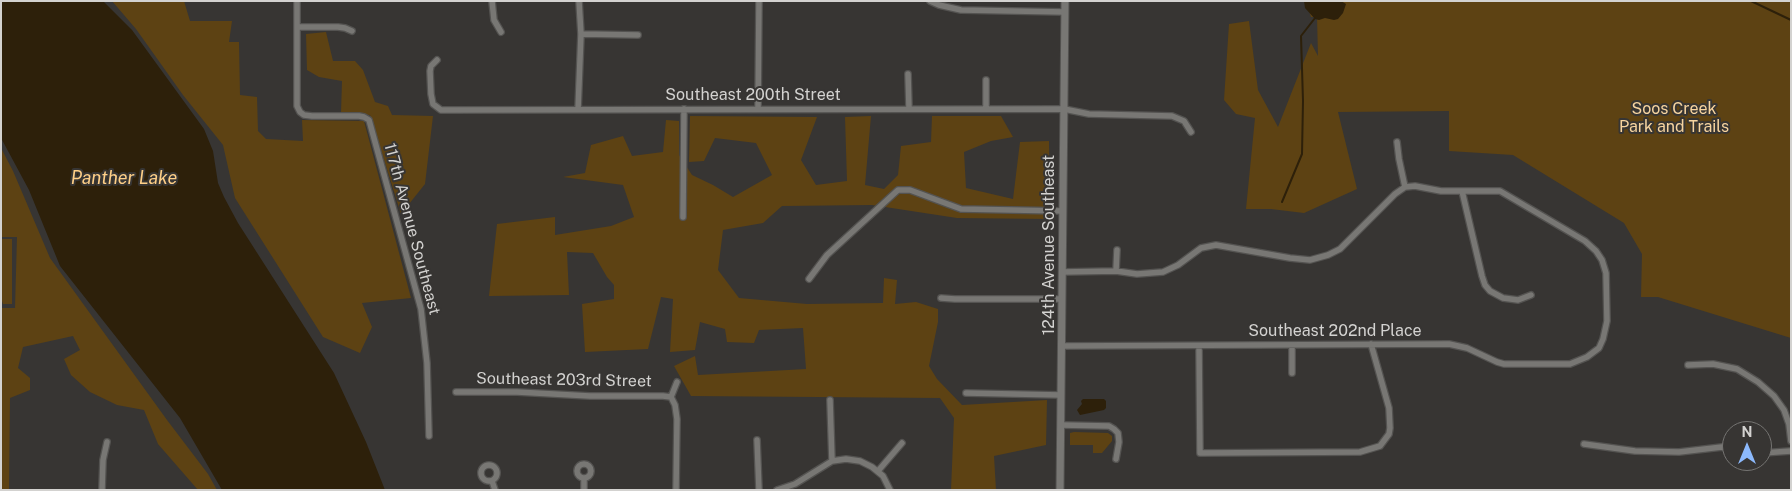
<!DOCTYPE html>
<html>
<head>
<meta charset="utf-8">
<style>
	body { margin:0 }
	#map { position:relative; width:1792px; height:491px; overflow:hidden; background:#373533; font-family:"Public Sans",sans-serif }
	canvas { display:block }
	.frame { position:absolute; inset:0; border:2px solid #d3d2d0; pointer-events:none }
	.north { position:absolute; left:1722px; top:421px; width:50px; height:50px; box-sizing:border-box; background:#373533; border:1px solid #757472; border-radius:50%; rotate:0deg; font-size:14px; font-weight:700; line-height:20px; text-align:center; color:#d3d2d0 }
	.north::after { content:''; display:block; margin:auto; width:18px; height:22px; background:#8cb9fc; clip-path:polygon(50% 0,100% 100%,50% 72%,0 100%) }
</style>
</head>
<body>
<div id="map">
<canvas width="1792" height="491"></canvas>
<div class="frame"></div>
<div class="north">N</div>
</div>
<script>
const ctx = document.querySelector('canvas').getContext('2d');
ctx.lineJoin = 'round';
function fillPath(path, color) {
  ctx.fillStyle = color;
  ctx.fill(path, 'evenodd');
}
function shape(rows) {
  const path = new Path2D();
  for (const r of rows) {
    if (r.length === 3) {
      path.moveTo(r[0] + r[2], r[1]);
      path.arc(r[0], r[1], r[2], 0, 2 * Math.PI);
      continue;
    }
    path.moveTo(r[0], r[1]);
    for (let i = 2; i < r.length; i += 2) path.lineTo(r[i], r[i + 1]);
  }
  return path;
}
function trace(path, color, width, dash) {
  ctx.strokeStyle = color;
  ctx.lineWidth = width;
  ctx.lineCap = dash ? 'butt' : 'round';
  ctx.setLineDash(dash || []);
  ctx.stroke(path);
}
function drawText(font, color, halo, rows, align = 'center') {
  ctx.font = font + ' "Public Sans",sans-serif';
  ctx.lineWidth = 4;
  ctx.setLineDash([]);
  ctx.textBaseline = 'middle';
  ctx.strokeStyle = halo;
  ctx.fillStyle = color;
  for (const [text, x, y, turn = 0] of rows) {
    ctx.save();
    ctx.translate(x, y);
    ctx.rotate((+turn || 0) * Math.PI / 180);
    ctx.textAlign = isNaN(turn) ? turn : align;
    if (halo) ctx.strokeText(text, 0, 0);
    ctx.fillText(text, 0, 0);
    ctx.restore();
  }
}
fillPath(shape([
	[112,1,184,1,190,21,232,21,229,42,239,42,240,95,257,97,258,131,266,139,303,141,302,120,364,121,411,298,362,303,372,327,360,353,323,337,235,198,223,145,183,95,136,29],
	[1306,1,1791,1,1791,338,1658,297,1641,297,1642,254,1624,223,1513,155,1449,151,1449,111,1338,112,1357,189,1304,213,1271,209,1246,209,1255,118,1236,114,1224,100,1229,24,1249,21,1258,90,1278,127,1311,43,1318,56,1317,17,1311,17],
	[326,32,333,61,355,61,363,70,375,102,388,106,392,115,433,116,425,184,401,214,370,115,341,113,342,81,319,77,307,70,306,34],
	[690,116,817,117,801,160,816,185,847,181,845,117,871,116,865,185,884,189,898,175,901,146,931,142,932,116,1001,116,1013,137,991,141,964,152,966,188,1013,199,1020,142,1049,141,1050,219,957,218,872,205,782,206,763,223,723,230,718,270,739,298,807,304,883,303,884,278,897,280,895,304,916,302,938,309,938,322,929,366,937,379,962,405,1047,400,1046,445,994,456,996,490,951,490,954,418,940,398,691,396,674,366,695,356,698,375,806,369,803,328,759,330,754,343,727,342,725,329,700,322,695,350,670,352,673,299,661,297,648,349,585,352,582,304,614,299,614,285,607,277,593,253,567,252,569,295,489,296,497,224,555,217,555,235,611,226,634,217,623,185,563,177,585,173,591,145,623,136,632,156,663,152,666,120,679,121,679,155,692,175,713,185,733,197,772,175,756,143,715,138,704,161,689,162],
	[1,148,13,171,50,258,167,420,208,474,217,490,198,490,158,444,144,410,117,405,90,392,71,375,64,359,80,350,73,336,23,347,18,368,30,378,30,390,10,398,9,490,1,490,1,308,15,308,17,237,1,237],
	[1,239,12,239,12,304,3,304,1,298],
	[1074,432,1108,433,1112,436,1112,441,1102,453,1093,453,1093,445,1070,445,1070,433]
]), '#5d4213');
fillPath(shape([
	[1,1,103,1,132,30,204,129,213,151,218,183,224,197,238,223,334,373,366,442,385,490,222,490,180,418,60,266,29,190,1,138],
	[1304,1,1341,1,1346,4,1343,13,1338,19,1334,20,1325,18,1319,20,1315,19,1305,8],
	[1083,399,1104,399,1106,401,1106,408,1104,410,1080,415,1077,410,1082,404,1081,401]
]), '#2d200a');
trace(shape([
	[1751,1,1791,20],
	[1282,202,1302,154,1303,101,1301,36,1315,18]
]), '#2d200a', 2);
const minor = shape([
	[297,1,297,106,300,112,304,115,312,116,359,116,364,117,369,120,421,309,427,363,429,436],
	[492,1,494,20,501,32],
	[930,1,939,5,961,10,1065,12],
	[297,27,338,27,345,28,352,31],
	[581,34,638,35],
	[437,60,431,66,430,71,431,94,433,104,441,110,1064,109,1089,114,1172,116,1184,121,1191,132],
	[908,74,909,108],
	[986,80,986,109],
	[758,109,759,1],
	[578,110,581,34,579,1],
	[1397,142,1399,159,1405,187],
	[1462,191,1482,276,1485,285,1490,291,1503,298,1518,300,1531,295],
	[683,217,684,109],
	[1116,271,1117,250],
	[809,279,827,255,898,190,910,190,961,209,1063,211],
	[941,298,955,299,1062,299],
	[1292,345,1292,373],
	[1062,346,1449,344,1467,348,1497,362,1504,364,1570,364,1587,357,1599,348,1603,339,1607,321,1606,273,1602,260,1596,251,1585,241,1500,191,1441,191,1415,186,1405,187,1395,194,1340,249,1328,255,1310,260,1290,258,1216,245,1201,248,1178,265,1163,272,1137,274,1116,271,1062,272],
	[1199,346,1200,453,1360,452,1380,446,1389,434,1390,428,1389,408,1371,344],
	[1688,365,1713,364,1737,369,1758,382,1774,396,1784,410,1789,424,1791,441],
	[456,392,517,392,590,396,663,396,671,397],
	[966,393,1061,395],
	[830,400,832,461],
	[1061,425,1109,426,1114,429,1118,433,1119,442,1116,459],
	[757,440,759,490],
	[1584,444,1635,451,1679,452,1722,447,1732,449],
	[1762,453,1791,451],
	[584,471,7],
	[489,473,8],
	[878,471,902,443],
	[584,479,584,490],
	[492,481,495,490],
	[102,490,103,460,107,442],
	[676,490,677,419,675,405,671,397,677,382],
	[777,490,795,484,832,461,846,459,860,461,872,467,883,476,890,490]
]);
const tertiary = shape([
	[1060,490,1065,1]
]);
trace(minor, '#545351', 8);
trace(tertiary, '#545351', 9);
trace(minor, '#787774', 5.5);
trace(tertiary, '#787774', 7);
drawText('16px', '#d3d2d0', '#373533', [
	["Southeast 200th Street",753,95],
	["117th Avenue Southeast",412,229,75],
	["124th Avenue Southeast",1049,245,-90],
	["Southeast 202nd Place",1335,331],
	["Southeast 203rd Street",564,380,1]
]);
drawText('16px', '#f7d49f', '#373533', [
	["Soos Creek",1674,109],
	["Park and Trails",1674,127]
]);
drawText('italic 18px', '#fecf87', '#373533', [
	["Panther Lake",124,178]
]);
</script>
</body>
</html>
